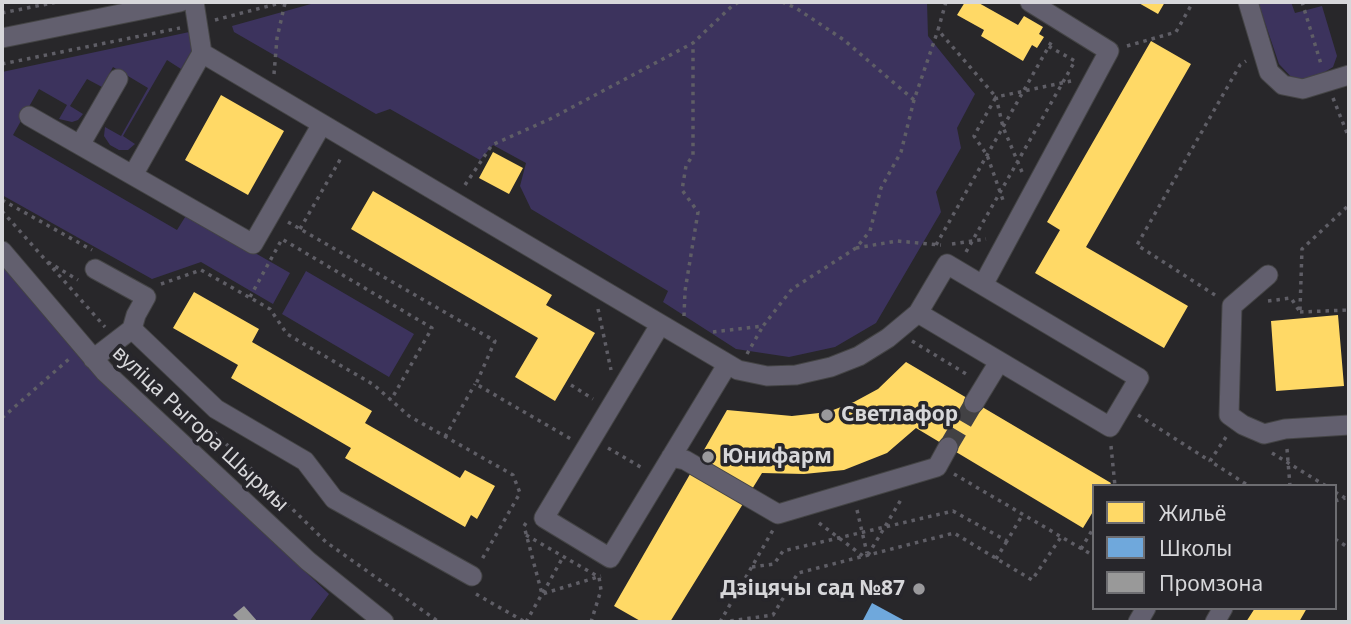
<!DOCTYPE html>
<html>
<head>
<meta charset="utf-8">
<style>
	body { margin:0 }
	#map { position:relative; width:1351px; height:624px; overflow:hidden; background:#28272a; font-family:"Noto Sans",sans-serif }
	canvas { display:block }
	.frame { position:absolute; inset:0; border:4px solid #d7d7da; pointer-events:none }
	.legend { position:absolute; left:1092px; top:484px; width:245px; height:126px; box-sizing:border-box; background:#27262b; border:2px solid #6d6d71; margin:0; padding:9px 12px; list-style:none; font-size:21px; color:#d7d7da }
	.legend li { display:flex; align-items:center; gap:14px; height:35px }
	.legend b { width:35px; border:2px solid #6d6d71 }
</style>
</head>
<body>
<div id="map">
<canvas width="1351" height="624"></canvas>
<div class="frame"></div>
<ul class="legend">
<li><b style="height:19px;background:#ffd966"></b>Жильё</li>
<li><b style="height:19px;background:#6fa8dc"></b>Школы</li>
<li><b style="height:19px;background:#999"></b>Промзона</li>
</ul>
</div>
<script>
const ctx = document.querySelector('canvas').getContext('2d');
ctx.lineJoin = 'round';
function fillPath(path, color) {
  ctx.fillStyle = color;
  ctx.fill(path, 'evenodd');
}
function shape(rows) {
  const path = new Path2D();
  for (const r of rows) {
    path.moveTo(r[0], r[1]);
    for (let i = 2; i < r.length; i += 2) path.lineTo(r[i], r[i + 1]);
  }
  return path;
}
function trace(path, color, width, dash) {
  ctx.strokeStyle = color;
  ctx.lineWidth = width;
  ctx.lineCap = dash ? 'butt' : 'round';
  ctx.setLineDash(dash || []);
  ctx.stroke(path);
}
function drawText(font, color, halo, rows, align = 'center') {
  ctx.font = font + ' "Noto Sans",sans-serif';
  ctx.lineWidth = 7;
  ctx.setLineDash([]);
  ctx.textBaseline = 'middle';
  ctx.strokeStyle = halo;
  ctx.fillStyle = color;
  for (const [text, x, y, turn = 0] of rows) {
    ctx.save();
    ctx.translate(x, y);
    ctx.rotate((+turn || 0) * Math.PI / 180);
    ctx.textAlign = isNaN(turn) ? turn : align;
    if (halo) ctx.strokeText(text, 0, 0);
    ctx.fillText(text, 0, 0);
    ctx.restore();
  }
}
fillPath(shape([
	[318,2,927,2,928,36,975,94,957,128,961,148,936,192,941,212,876,323,835,347,789,357,736,349,663,302,668,291,531,209,520,186,526,163,493,145,480,160,390,109,376,114,234,32,232,26],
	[1258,2,1291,2,1295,13,1322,6,1337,56,1333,67,1318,76,1295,81,1279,64],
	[194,31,192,50,181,69,167,60,123,136,135,144,128,150,119,150,110,145,104,136,105,127,121,136,148,88,113,67,102,87,87,79,70,106,83,114,78,120,72,122,59,119,67,105,39,89,13,135,177,230,187,214,290,273,273,304,201,262,152,279,2,195,2,72],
	[2,266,104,382,329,594,309,622,2,622],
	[306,271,414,334,389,377,282,314]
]), '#3c335d');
fillPath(shape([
	[965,2,977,2,1018,25,1024,16,1043,27,1039,34,1044,37,1037,48,1032,45,1023,61,981,36,984,30,957,15],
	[1137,2,1165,2,1158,14],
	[1151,41,1191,64,1086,247,1188,306,1164,348,1035,273,1060,230,1047,222],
	[221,95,284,131,248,195,185,160],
	[493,152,523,168,509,194,479,178],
	[373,191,552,295,546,305,595,333,555,401,515,377,538,338,351,229],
	[194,292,259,329,252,342,372,411,365,423,460,478,465,470,495,486,477,519,471,515,465,527,345,458,351,448,231,378,238,365,173,328],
	[1338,315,1344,386,1276,391,1271,321],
	[906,362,1111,483,1109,486,1094,486,1094,510,1083,528,916,428,887,453,844,470,804,474,762,473,670,622,642,622,614,606,727,410,792,416,828,412,854,402,878,389],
	[1255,608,1307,608,1299,622,1246,622]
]), '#ffd966');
fillPath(shape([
	[872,603,907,622,862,622]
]), '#6fa8dc');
fillPath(shape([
	[244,606,258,622,240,622,233,615]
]), '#999');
trace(shape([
	[948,447,974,403]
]), '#424144', 19, [19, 10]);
const minor = shape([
	[194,2,202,53,738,370,767,376,796,375,831,367,859,356,888,338,918,313],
	[1248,2,1269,72,1283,85,1303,89,1349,75],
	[2,38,180,2],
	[29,116,253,244,322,124],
	[80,145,118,79],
	[133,175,202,53],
	[2,251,105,372,308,561,384,622],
	[947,264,1139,378,1110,427,918,313,947,264],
	[1268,275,1232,306,1229,415,1243,425,1264,434,1285,429,1349,425],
	[983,285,1109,51,1030,2],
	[660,325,544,518,610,558,727,365],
	[132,329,216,409,305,461,334,499,472,576],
	[93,359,132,329,136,315,146,297,95,269],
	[974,403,999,362],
	[671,457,685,460,778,514,937,467,948,447],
	[1138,622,1146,608],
	[1215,622,1223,608]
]);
trace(minor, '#444445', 21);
trace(shape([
	[782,2,796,8,844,40,914,100],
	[946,2,938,30,996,97,974,136,987,155,1004,203],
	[1302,2,1321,64],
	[2,13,57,2],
	[215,20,284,2],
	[1127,46,1176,32,1193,2],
	[2,64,180,28],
	[274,74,277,38,285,3],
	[1333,98,1349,138],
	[1022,172,1003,127,996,97,1071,81],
	[465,185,492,145,550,119,693,43,732,6,739,2],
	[2,200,92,250],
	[2,211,105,327],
	[288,222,495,341,476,384,571,439],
	[300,229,341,158],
	[952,244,986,239],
	[936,245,1053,39],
	[856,248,897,241,941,245],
	[966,252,1075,61,1048,46],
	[48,262,78,280],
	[161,284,201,270,270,309,287,334,374,385,409,416,513,475,520,493,481,561],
	[1215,295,1137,245,1240,65,1246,61],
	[250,297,282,239,432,328,391,400],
	[1268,301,1291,298,1300,312],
	[598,309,611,370],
	[1300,310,1302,249,1349,205],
	[1300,312,1349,310],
	[684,316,685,291,698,212,682,190,686,166,693,155,693,43],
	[713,332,763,326,792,289,856,248,870,231,881,188,901,152,914,100,938,30],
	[912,341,968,375],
	[747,354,763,326],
	[571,385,593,399],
	[1138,415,1210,461],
	[2,418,69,359],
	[214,432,326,542,439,622],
	[445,437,475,384],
	[1226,437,1210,461,1249,486],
	[1111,446,1115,486],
	[608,448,644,469],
	[1287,449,1290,486],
	[1272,453,1326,486],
	[954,474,1094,556],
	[1335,492,1345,498,1349,497],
	[1335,501,1345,498],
	[857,510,867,553],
	[526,523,524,526,542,594],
	[819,523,863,556],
	[526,535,599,577,601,590,591,622],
	[1335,539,1349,548],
	[1081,549,1094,527],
	[868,555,902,498],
	[996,559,1007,541],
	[752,567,774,564,783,551,953,511,1007,541,1023,514],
	[543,593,563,557],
	[476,594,525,622],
	[526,622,542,594,601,576],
	[720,622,773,530],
	[722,622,773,615,798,573,954,533,1032,580,1061,537]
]), '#5f5e66', 3.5, [3.5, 5]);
trace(minor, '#625f6e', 19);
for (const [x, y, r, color] of [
	[827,415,7,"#9a999c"],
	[708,457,7,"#9a999c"],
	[919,589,7,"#9a999c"]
]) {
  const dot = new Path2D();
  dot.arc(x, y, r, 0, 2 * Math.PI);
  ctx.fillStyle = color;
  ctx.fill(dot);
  trace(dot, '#27262b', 2.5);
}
drawText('bold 21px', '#d7d7da', '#27262b', [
	["Светлафор",841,415],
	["Юнифарм",722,457],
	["Дзіцячы сад №87",905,589,"right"]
], 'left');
drawText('21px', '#d7d7da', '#27262b', [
	["вуліца Рыгора Шырмы",200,429,43]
]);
</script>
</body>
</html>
